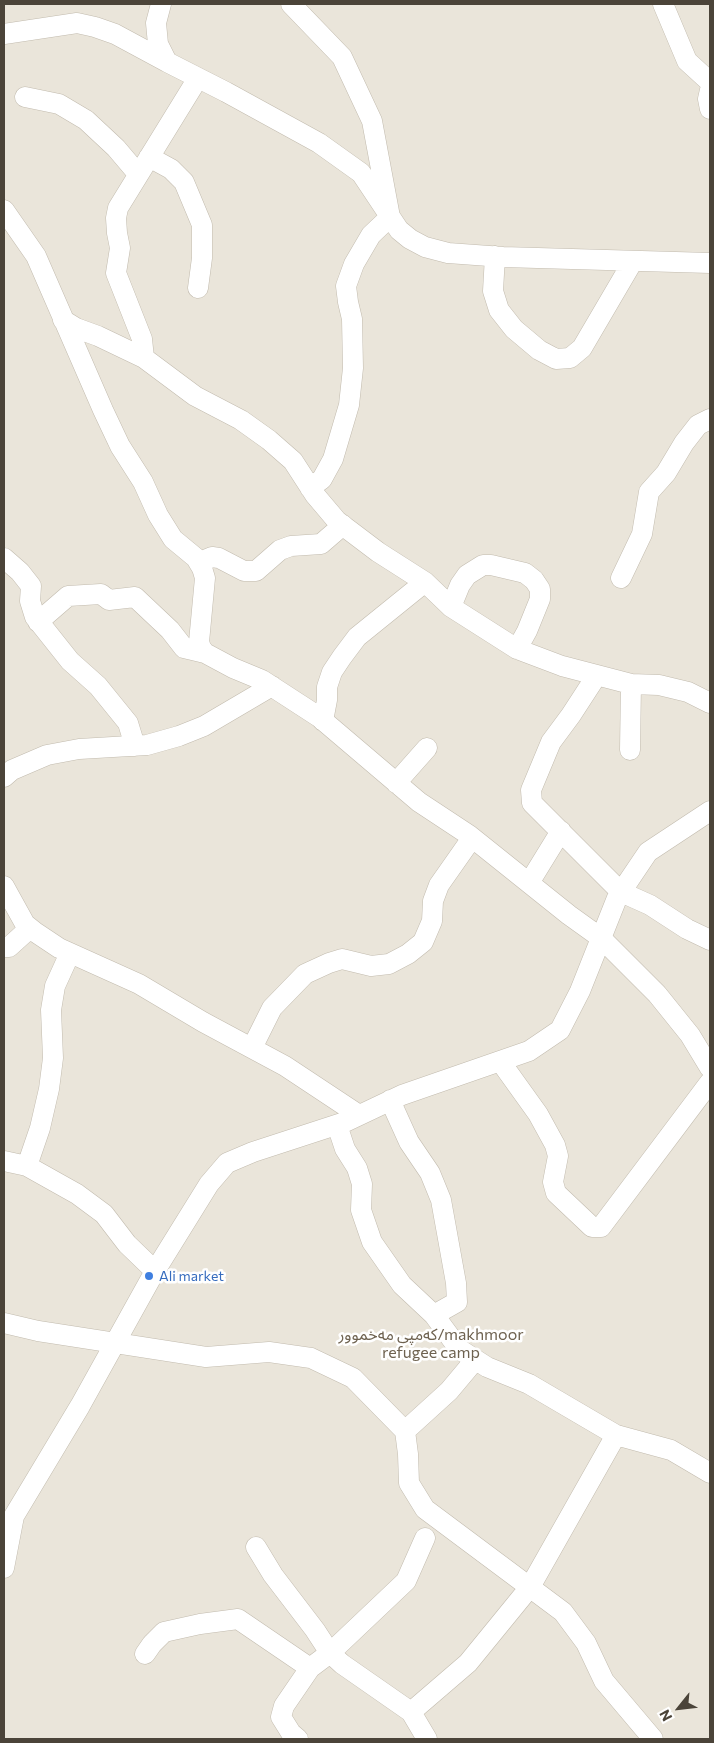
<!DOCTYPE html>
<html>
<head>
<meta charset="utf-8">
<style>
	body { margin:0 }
	#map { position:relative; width:714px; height:1743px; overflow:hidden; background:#f6f3ec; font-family:Commissioner,sans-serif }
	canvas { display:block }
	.frame { position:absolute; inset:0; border:5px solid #4b4439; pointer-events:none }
	.north { position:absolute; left:654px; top:1683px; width:50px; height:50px; -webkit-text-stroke:4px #fff; paint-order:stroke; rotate:241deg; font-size:14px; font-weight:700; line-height:20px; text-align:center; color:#4b4439 }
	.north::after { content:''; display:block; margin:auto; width:18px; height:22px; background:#4b4439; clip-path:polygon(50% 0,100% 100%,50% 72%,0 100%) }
</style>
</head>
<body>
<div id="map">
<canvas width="714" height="1743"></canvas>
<div class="frame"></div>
<div class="north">N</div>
</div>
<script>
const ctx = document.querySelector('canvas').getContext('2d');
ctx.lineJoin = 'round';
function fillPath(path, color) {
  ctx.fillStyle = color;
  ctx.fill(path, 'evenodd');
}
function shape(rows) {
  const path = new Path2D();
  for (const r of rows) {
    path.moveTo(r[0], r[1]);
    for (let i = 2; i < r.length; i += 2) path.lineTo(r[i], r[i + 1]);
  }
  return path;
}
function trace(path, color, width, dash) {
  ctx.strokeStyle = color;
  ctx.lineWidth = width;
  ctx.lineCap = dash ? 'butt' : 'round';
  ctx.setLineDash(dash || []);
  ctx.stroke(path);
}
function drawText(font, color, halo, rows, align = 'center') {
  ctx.font = font + ' Commissioner,"Noto Sans Arabic",sans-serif';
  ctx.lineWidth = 5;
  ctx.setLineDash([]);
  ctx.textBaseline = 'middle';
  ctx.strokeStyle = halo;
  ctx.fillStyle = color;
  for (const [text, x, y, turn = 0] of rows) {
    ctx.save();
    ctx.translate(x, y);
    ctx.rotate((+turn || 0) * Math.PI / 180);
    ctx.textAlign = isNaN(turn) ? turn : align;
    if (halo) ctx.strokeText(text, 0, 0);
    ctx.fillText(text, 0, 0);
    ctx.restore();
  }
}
fillPath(shape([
	[4,4,710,4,710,1739,4,1739]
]), '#eae5da');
const minor = shape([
	[161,4,156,23,158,44,167,62],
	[291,4,342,57,372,121,390,217,371,235,354,264,346,286,348,302,352,319,353,368,349,405,333,459,322,479,310,488],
	[663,4,687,61,710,82],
	[4,34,77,23,95,27,115,34,167,62,226,92,319,143,361,173,399,230,410,239,425,247,448,253,503,257,710,263],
	[710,90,708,99,710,109],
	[25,97,59,104,86,120,116,148,138,174],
	[149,157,171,169,184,182,202,225,202,258,198,288],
	[4,210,36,256,103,410,120,446,143,482,158,515,173,539,196,558,202,568,205,578,199,642,201,648,205,653,233,668,262,680,319,717,419,802,469,835,569,915,601,938,657,994,690,1035,710,1068],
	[495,256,493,291,499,310,514,329,539,350,556,359,570,358,582,348,633,261],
	[63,320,76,328,98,336,144,358,195,396,241,420,269,440,293,461,315,495,337,521,378,552,425,582,451,607,517,649,562,666,631,684,659,685,688,692,710,703],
	[144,358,142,339,116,273,120,248,117,233,116,218,118,208,198,78],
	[4,558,20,572,31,586,30,601,35,617,70,661,98,686,128,723,135,746],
	[200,562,212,557,219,558,244,571,256,571,280,550,291,546,321,544,343,525],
	[621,578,642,534,649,492,666,473,684,443,698,425,710,419],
	[451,607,460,585,467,575,483,565,491,565,525,573,534,580,540,589,540,599,527,631,517,649],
	[38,622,68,596,101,594,109,600,135,597,170,630,184,648,205,653],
	[597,675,571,715,551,742,531,790,532,803,621,892,650,905,687,929,710,940],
	[323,721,327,700,327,687,332,672,342,657,357,637,425,582],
	[630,750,631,684],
	[4,777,12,770,47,755,79,749,147,745,179,736,204,726,272,686],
	[396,783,427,748],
	[529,883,561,831],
	[4,886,25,924,35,932,59,948,139,984,203,1022,285,1066,359,1115],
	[4,947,9,947,30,928],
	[252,1048,272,1008,305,974,329,963,342,959,371,966,389,964,408,954,423,942,432,921,433,901,439,885,472,838],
	[500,1061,538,1114,555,1145,558,1156,553,1182,556,1193,592,1227,601,1227,710,1082],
	[390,1100,409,1142,430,1173,441,1200,456,1283,457,1302,434,1315],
	[337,1125,345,1149,357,1168,362,1184,361,1210,372,1242,402,1285,434,1315,459,1349,487,1367,529,1384,616,1435,671,1450,710,1473],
	[4,1161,27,1166,77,1194,104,1214,127,1244,155,1271],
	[27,1166,40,1128,49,1089,53,1058,51,1010,55,986,70,953],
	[4,1323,38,1331,206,1357,269,1352,311,1358,353,1378,405,1431,408,1454,409,1483,425,1509,563,1612,586,1643,604,1681,653,1739],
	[405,1431,449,1391,475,1360],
	[256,1547,273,1575,315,1630,330,1653,342,1664,411,1712,427,1739],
	[4,1568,14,1516,80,1406,155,1271,209,1184,227,1163,253,1152,345,1122,402,1095,529,1051,560,1030,580,991,617,898,648,852,710,811],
	[145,1654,152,1644,164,1632,200,1624,238,1619,310,1668,330,1653,406,1581,425,1538],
	[411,1712,468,1663,530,1587,616,1435],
	[298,1739,291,1733,281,1717,284,1706,310,1668]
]);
trace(minor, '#c2bbae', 21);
trace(minor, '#fff', 20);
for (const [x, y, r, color] of [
	[149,1276,5,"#3f7fe0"]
]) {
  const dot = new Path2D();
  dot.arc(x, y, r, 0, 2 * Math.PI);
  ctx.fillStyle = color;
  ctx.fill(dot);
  trace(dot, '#fff', 2);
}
drawText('14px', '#366cbe', '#fff', [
	["Ali market",159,1276]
], 'left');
drawText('16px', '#6e6250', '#fff', [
	["کەمپی مەخموور/makhmoor",431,1335],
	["refugee camp",431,1353]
]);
</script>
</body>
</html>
